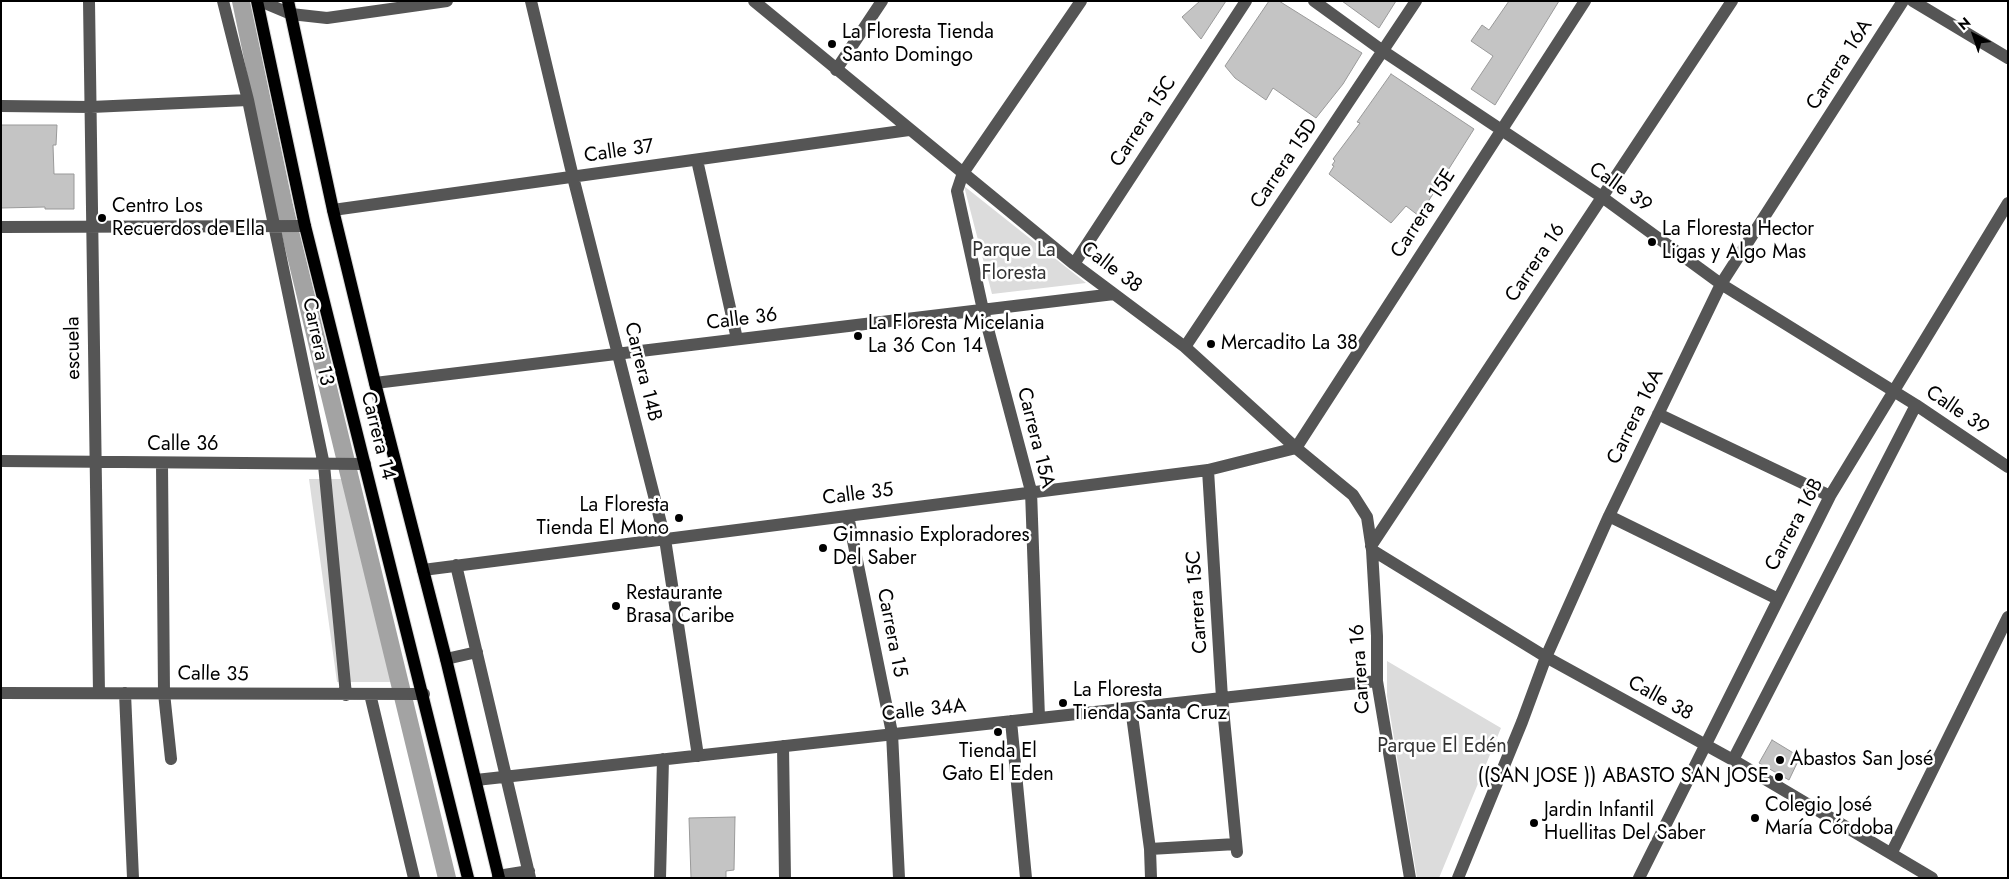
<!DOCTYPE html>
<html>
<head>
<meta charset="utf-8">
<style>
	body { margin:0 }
	#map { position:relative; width:2009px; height:879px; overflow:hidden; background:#fff; font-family:Jost,sans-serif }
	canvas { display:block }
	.frame { position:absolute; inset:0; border:2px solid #000; pointer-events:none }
	.north { position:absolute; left:1949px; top:10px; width:50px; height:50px; -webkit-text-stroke:4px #fff; paint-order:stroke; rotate:319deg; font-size:14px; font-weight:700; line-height:20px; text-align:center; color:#000 }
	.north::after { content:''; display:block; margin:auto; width:18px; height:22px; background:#000; clip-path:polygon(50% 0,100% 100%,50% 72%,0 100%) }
</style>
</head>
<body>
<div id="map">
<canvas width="2009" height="879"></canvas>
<div class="frame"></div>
<div class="north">N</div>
</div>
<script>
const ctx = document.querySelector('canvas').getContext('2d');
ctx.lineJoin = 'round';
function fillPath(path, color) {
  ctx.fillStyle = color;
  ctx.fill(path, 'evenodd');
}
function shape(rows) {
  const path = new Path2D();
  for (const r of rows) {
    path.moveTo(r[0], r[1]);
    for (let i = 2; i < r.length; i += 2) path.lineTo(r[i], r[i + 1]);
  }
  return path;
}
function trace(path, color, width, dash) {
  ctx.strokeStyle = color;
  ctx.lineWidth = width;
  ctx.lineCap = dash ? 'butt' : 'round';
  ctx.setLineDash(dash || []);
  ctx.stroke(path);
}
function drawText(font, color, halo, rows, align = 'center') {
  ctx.font = font + ' Jost,sans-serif';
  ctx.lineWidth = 5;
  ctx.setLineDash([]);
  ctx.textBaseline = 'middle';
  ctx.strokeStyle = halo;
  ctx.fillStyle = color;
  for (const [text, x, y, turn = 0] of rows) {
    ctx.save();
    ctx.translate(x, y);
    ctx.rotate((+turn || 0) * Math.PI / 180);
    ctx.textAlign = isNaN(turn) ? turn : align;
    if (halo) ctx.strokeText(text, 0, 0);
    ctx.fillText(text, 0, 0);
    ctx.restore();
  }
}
fillPath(shape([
	[964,186,1086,283,992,294],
	[309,479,357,479,406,682,337,682],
	[1387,661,1501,728,1439,878,1417,878,1387,696]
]), '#dcdcdc');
trace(shape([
	[241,1,284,206,447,878]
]), '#a3a3a3', 18);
const building = shape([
	[1200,1,1226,1,1201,39,1182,17,1200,1],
	[1269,1,1279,1,1362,53,1343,84,1316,118,1273,88,1266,100,1235,78,1225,66,1269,1],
	[1342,1,1396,1,1379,28,1342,1],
	[1509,1,1559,1,1495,105,1471,89,1493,56,1471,41,1482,25,1489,30,1509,1],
	[1391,74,1474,129,1419,216,1406,206,1391,223,1329,174,1334,166,1332,165,1335,161,1333,159,1360,123,1357,122,1391,74],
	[1,125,57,125,56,145,53,145,54,174,74,174,74,209,45,209,45,207,1,208,1,125],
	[1772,740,1800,757,1789,780,1759,763,1772,740],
	[735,817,734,870,726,871,726,878,691,878,689,818,735,817]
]);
fillPath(building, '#c4c4c4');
trace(building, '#999', 1);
const major = shape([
	[257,1,305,226,468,878],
	[288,1,333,210,375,383,446,659,499,878]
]);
trace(major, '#dbdbdb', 14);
trace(shape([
	[89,1,99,693],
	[223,1,248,100,324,465,346,695],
	[260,1,291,14,327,18,447,1],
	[531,1,573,177,665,539,698,756],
	[754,1,1074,264,1185,347,1296,448,1353,495,1367,517,1372,550,1377,636,1377,681,1410,878],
	[1314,1,1383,51,1602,197,1721,284,1916,405,2008,467],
	[1913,1,2008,58],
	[836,70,882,1],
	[1,106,91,107,248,100],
	[697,160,737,339],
	[333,210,909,130],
	[1,227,305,226],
	[1074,264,1246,1],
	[1185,347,1416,1],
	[375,383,1114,294],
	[1658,414,1830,496],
	[1,461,365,464],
	[162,464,164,693,171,759],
	[1208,470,1222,698,1237,852],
	[848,516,892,733,899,878],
	[1609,516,1778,599],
	[1371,546,1732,1],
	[1372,550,1546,657,1733,760,1932,878],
	[456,565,530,878],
	[423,570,1208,470,1296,448,1585,1],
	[446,659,477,652],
	[1,693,424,694],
	[125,693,133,878],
	[370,694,414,878],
	[1131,708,1150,849,1151,878],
	[1039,718,1031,491,983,310,957,191,963,173,1081,1],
	[1011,721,1026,878],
	[783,746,785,878],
	[1733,760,1916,405],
	[476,780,1377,681],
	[1150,849,1236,844],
	[1892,852,2008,617],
	[498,876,529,871],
	[660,878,663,759],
	[1458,878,1522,722,1546,657,1609,516,1721,284,1903,1],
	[1639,878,1830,496,2008,203]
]), '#555', 12);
trace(major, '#000', 12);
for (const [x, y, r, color] of [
	[832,44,5,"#000"],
	[102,218,5,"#000"],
	[1652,242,5,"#000"],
	[858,336,5,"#000"],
	[1211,344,5,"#000"],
	[679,518,5,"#000"],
	[823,548,5,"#000"],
	[616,606,5,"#000"],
	[1063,703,5,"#000"],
	[998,732,5,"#000"],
	[1780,760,5,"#000"],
	[1779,777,5,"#000"],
	[1755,818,5,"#000"],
	[1534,823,5,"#000"]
]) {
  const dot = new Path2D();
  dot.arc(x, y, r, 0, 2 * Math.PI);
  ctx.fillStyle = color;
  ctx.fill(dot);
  trace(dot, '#fff', 2);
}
drawText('20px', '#000', '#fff', [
	["La Floresta Tienda",842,33],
	["Santo Domingo",842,56],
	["Centro Los",112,207],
	["Recuerdos de Ella",112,230],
	["La Floresta Hector",1662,230],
	["Ligas y Algo Mas",1662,253],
	["La Floresta Micelania",868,324],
	["La 36 Con 14",868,347],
	["Mercadito La 38",1221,344],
	["La Floresta",669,506,"right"],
	["Tienda El Mono",669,529,"right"],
	["Gimnasio Exploradores",833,536],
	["Del Saber",833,559],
	["Restaurante",626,594],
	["Brasa Caribe",626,617],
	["La Floresta",1073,691],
	["Tienda Santa Cruz",1073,714],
	["Tienda El",998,752,"center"],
	["Gato El Eden",998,775,"center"],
	["Abastos San José",1790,760],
	["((SAN JOSE )) ABASTO SAN JOSE",1769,777,"right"],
	["Colegio José",1765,806],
	["María Córdoba",1765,829],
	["Jardin Infantil",1544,811],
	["Huellitas Del Saber",1544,834]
], 'left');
drawText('20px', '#000', '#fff', [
	["Carrera 16A",1840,65,-57],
	["Carrera 15C",1144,122,-57],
	["Calle 37",619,152,-8],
	["Carrera 15D",1285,164,-56],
	["Calle 39",1620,188,35],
	["Carrera 15E",1424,214,-57],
	["Carrera 16",1536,263,-56],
	["Calle 38",1111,268,37],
	["Calle 36",742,320,-7],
	["Carrera 13",317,342,78],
	["escuela",74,348,-91],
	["Carrera 14B",642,372,76],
	["Calle 39",1957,411,34],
	["Carrera 16A",1636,417,-64],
	["Carrera 14",377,436,76],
	["Carrera 15A",1035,438,76],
	["Calle 36",183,445],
	["Calle 35",858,495,-7],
	["Carrera 16B",1795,525,-62],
	["Carrera 15C",1198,602,-94],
	["Carrera 15",891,633,79],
	["Carrera 16",1361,669,-94],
	["Calle 35",213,675,1],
	["Calle 38",1660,699,29],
	["Calle 34A",924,711,-6]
]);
drawText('20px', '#333', '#fff', [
	["Parque La",1014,251],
	["Floresta",1014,274],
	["Parque El Edén",1442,747]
]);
</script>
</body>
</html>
